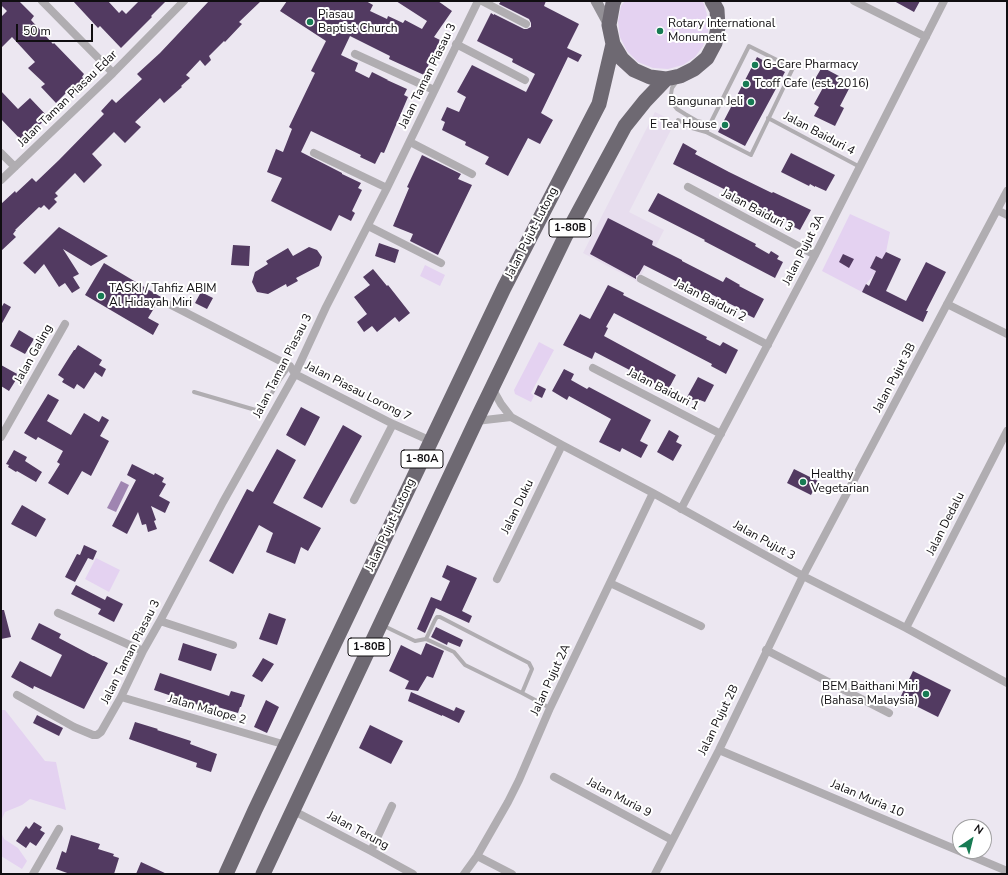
<!DOCTYPE html>
<html>
<head>
<meta charset="utf-8">
<style>
	body { margin:0 }
	#map { position:relative; width:1008px; height:875px; overflow:hidden; background:#ece7f1; font-family:"Nunito Sans",sans-serif }
	canvas { display:block }
	.frame { position:absolute; inset:0; border:2px solid #100e11; pointer-events:none }
	.north { position:absolute; left:952px; top:819px; width:40px; height:40px; box-sizing:border-box; background:#fff; border:1px solid #9f9fa0; border-radius:50%; rotate:35deg; font-size:11px; font-weight:700; line-height:16px; text-align:center; color:#100e11 }
	.north::after { content:''; display:block; margin:auto; width:14px; height:18px; background:#177b53; clip-path:polygon(50% 0,100% 100%,50% 72%,0 100%) }
	.scale { position:absolute; left:16px; top:24px; width:77px; height:18px; box-sizing:border-box; border:2px solid #100e11; border-top:0; padding-left:5px; font-size:12px; line-height:14px; white-space:nowrap; color:#100e11; -webkit-text-stroke:3px #fff; paint-order:stroke }
</style>
</head>
<body>
<div id="map">
<canvas width="1008" height="875"></canvas>
<div class="frame"></div>
<div class="north">N</div>
<div class="scale">50 m</div>
</div>
<script>
const ctx = document.querySelector('canvas').getContext('2d');
ctx.lineJoin = 'round';
function fillPath(path, color) {
  ctx.fillStyle = color;
  ctx.fill(path, 'evenodd');
}
function shape(rows) {
  const path = new Path2D();
  for (const r of rows) {
    path.moveTo(r[0], r[1]);
    for (let i = 2; i < r.length; i += 2) path.lineTo(r[i], r[i + 1]);
  }
  return path;
}
function trace(path, color, width, dash) {
  ctx.strokeStyle = color;
  ctx.lineWidth = width;
  ctx.lineCap = dash ? 'butt' : 'round';
  ctx.setLineDash(dash || []);
  ctx.stroke(path);
}
function drawText(font, color, halo, rows, align = 'center') {
  ctx.font = font + ' "Nunito Sans",sans-serif';
  ctx.lineWidth = 4;
  ctx.setLineDash([]);
  ctx.textBaseline = 'middle';
  ctx.strokeStyle = halo;
  ctx.fillStyle = color;
  for (const [text, x, y, turn = 0] of rows) {
    ctx.save();
    ctx.translate(x, y);
    ctx.rotate((+turn || 0) * Math.PI / 180);
    ctx.textAlign = isNaN(turn) ? turn : align;
    if (halo) ctx.strokeText(text, 0, 0);
    ctx.fillText(text, 0, 0);
    ctx.restore();
  }
}
fillPath(shape([
	[655,112,675,122,629,212,664,230,638,282,583,253]
]), '#e7ddee');
fillPath(shape([
	[625,1,702,1,704,4,708,18,708,32,703,46,695,57,683,65,668,69,653,68,638,62,627,51,620,37,618,22,621,6],
	[850,214,890,232,886,252,882,259,876,256,870,268,876,271,873,276,866,284,862,292,822,271],
	[425,265,445,275,440,286,420,276],
	[539,342,554,350,531,393,534,396,531,402,515,394,514,390],
	[96,558,120,570,109,592,85,579],
	[1,710,5,710,45,761,56,762,66,810,30,799,22,805,5,812,1,821],
	[1,832,4,839,18,848,27,861,22,869,1,856]
]), '#e4d2f1');
fillPath(shape([
	[121,481,129,485,116,512,107,508]
]), '#9f85b1');
fillPath(shape([
	[1,1,19,1,34,16,31,20,53,44,54,43,84,74,82,77,87,82,72,97,67,92,56,103,41,87,45,84,28,68,35,62,12,37,1,48,1,17,7,11,1,5],
	[73,1,108,1,119,13,122,10,126,14,139,1,166,1,151,16,152,17,121,48,100,26,98,28],
	[209,1,261,1,239,22,242,24,225,42,224,41,209,56,211,60,205,66,200,60,186,75,190,78,181,86,182,87,164,103,160,98,135,122,141,127,125,143,114,132,92,154,102,165,84,183,75,173,55,193,58,196,54,199,57,202,49,210,44,205,41,208,39,207,15,230,16,230,13,234,16,237,1,251,1,204,15,191,16,193,32,178,36,182,59,160,104,114,101,111,112,99,116,103,142,79,137,74,160,53],
	[287,1,366,1,373,5,370,11,387,19,388,16,403,23,405,20,422,29,427,21,396,1,438,1,452,11,434,37,440,40,424,75,389,59,390,56,350,36,341,55,358,63,355,71,369,78,372,72,388,80,387,80,407,89,404,95,408,97,384,153,381,152,375,164,360,157,361,155,311,131,301,152,342,173,342,174,361,183,358,188,362,190,352,211,355,213,351,221,339,215,331,231,271,201,282,178,267,172,276,149,283,152,292,129,289,127,315,73,311,71,326,41,280,11],
	[501,1,546,1,544,6,579,24,567,48,582,55,578,62,568,57,541,113,553,120,540,144,528,138,508,176,485,164,489,157,465,145,466,142,442,130,445,122,441,120,447,107,459,112,466,97,457,92,472,65,526,92,535,74,512,62,513,59,477,41,491,13,494,15,494,14,524,29,527,29,531,27,531,23,529,19,499,4],
	[894,1,920,1,914,12],
	[757,57,785,72,745,146,718,132],
	[822,67,852,83,840,106,844,108,835,126,814,116,819,107,814,104,825,84,815,79],
	[1,91,18,109,30,98,48,117,22,141,1,119],
	[683,143,697,151,695,154,729,172,772,193,773,192,811,210,800,230,786,223,787,220,773,214,772,216,763,211,764,210,730,192,673,164],
	[791,153,835,175,826,191,815,186,815,187,810,184,809,186,781,172],
	[422,155,461,174,458,179,472,185,438,255,410,241,413,234,393,226,409,188,407,187],
	[658,193,756,244,755,246,769,254,771,251,779,256,777,259,783,262,775,278,704,241,705,240,648,211],
	[608,218,653,241,652,245,682,260,682,261,723,282,726,277,740,285,739,286,764,299,754,318,740,311,740,309,707,292,705,296,644,265,639,274,636,276,636,279,590,254],
	[59,227,108,256,91,266,63,249,79,274,73,277,80,288,72,293,65,283,59,287,44,264,35,274,23,263],
	[379,243,399,250,395,263,375,256],
	[233,245,250,246,249,266,231,265],
	[309,247,317,250,322,257,319,266,296,278,298,281,287,287,286,284,268,294,257,292,252,282,255,272,268,264,266,261,288,248,293,256],
	[886,252,901,259,886,291,906,301,926,262,946,272,926,311,928,311,923,322,862,292,866,284,869,286,876,271,870,268,876,256,882,259],
	[843,254,854,259,849,268,839,262],
	[104,263,161,297,148,318,159,324,153,335,85,295],
	[373,269,387,286,388,285,410,313,399,322,395,317,377,332,372,326,364,332,357,322,367,314,354,297,370,285,363,277],
	[608,285,624,293,623,295,707,337,706,339,720,346,723,342,738,350,726,374,711,366,712,364,614,313,606,327,608,328,604,336,676,375,668,390,595,352,592,359,563,345,580,314,590,319],
	[201,292,213,298,207,309,195,303],
	[4,303,11,307,1,325,1,308],
	[19,330,34,339,25,354,10,346],
	[78,345,102,360,99,365,106,369,102,377,95,372,84,389,77,384,74,389,62,382,64,379,58,375,70,356,74,350,75,350],
	[1,365,19,375,9,391,1,386],
	[564,369,574,374,571,380,587,389,589,387,651,420,640,441,648,445,641,458,622,448,620,452,599,442,611,419,569,396,567,400,552,391],
	[698,377,714,385,705,402,700,400,698,403,687,397],
	[538,385,546,389,542,398,534,394],
	[48,394,59,400,47,421,71,435,84,413,99,422,102,416,109,420,100,436,109,441,91,476,82,471,68,495,48,483,60,464,57,462,63,451,38,437,36,440,24,433],
	[301,407,320,417,305,446,286,435],
	[343,425,362,436,322,508,303,498],
	[669,430,679,436,676,442,682,445,673,461,657,452],
	[277,449,296,460,273,503,321,528,308,551,301,547,295,564,266,552,273,533,259,525,233,574,209,561,247,489,253,492],
	[14,450,27,457,25,461,42,472,36,482,17,471,16,472,8,467,9,465,6,464],
	[132,464,154,475,155,473,164,478,162,482,166,484,159,496,170,502,165,513,151,506,156,520,154,521,157,529,148,532,146,524,142,525,138,512,127,534,112,526,136,480,127,475],
	[794,469,818,481,811,495,787,483],
	[22,505,46,519,36,537,11,524],
	[84,545,97,551,93,560,88,558,75,582,65,577,77,554,80,555],
	[447,565,477,578,462,611,472,616,469,623,436,608,425,633,417,629,431,597,441,601,450,581,442,577],
	[76,585,105,600,107,596,123,604,114,622,98,614,101,609,71,594],
	[1,610,4,610,11,637,1,639],
	[269,613,286,619,277,645,259,639],
	[39,623,61,634,59,638,93,656,94,656,108,663,84,709,34,686,33,689,11,677,20,661,51,677,62,655,31,639],
	[436,627,463,640,460,647,448,642,447,645,431,637],
	[183,643,217,654,211,671,178,660],
	[426,643,444,651,433,678,427,676,418,691,405,689,409,681,389,671,401,645,421,655],
	[263,658,274,664,262,682,252,676],
	[913,671,951,690,938,717,900,698],
	[160,673,229,696,231,691,245,695,241,707,240,707,238,713,211,705,210,709,154,690],
	[411,692,454,711,456,707,465,711,459,723,442,715,442,716,408,701],
	[266,700,279,707,267,733,254,727],
	[37,715,63,728,59,736,33,723],
	[135,722,158,729,157,730,191,741,190,744,217,754,211,772,196,767,197,763,129,739],
	[370,725,403,741,391,764,359,748],
	[34,822,42,827,40,830,45,833,36,846,30,842,26,848,16,841,26,826,29,829],
	[71,835,100,844,98,849,114,854,113,856,119,858,114,874,70,874,56,869,62,851,66,853],
	[141,862,167,874,136,874]
]), '#523a61');
trace(shape([
	[677,81,672,88,670,100,677,109,685,114,697,121,711,124],
	[768,118,860,167],
	[678,120,692,128,706,132,751,155,793,68,749,46,706,132],
	[194,392,259,411,262,409,281,378,290,366],
	[382,625,415,641,426,639,454,652,465,665,522,693,550,708],
	[426,639,435,620,437,617,440,617,529,663,532,669,522,693]
]), '#b0adb1', 4);
trace(shape([
	[42,1,113,73],
	[482,1,526,24],
	[854,1,926,37],
	[456,44,525,80],
	[355,54,434,90],
	[410,142,472,174],
	[1,153,15,167],
	[314,153,387,188],
	[1,180,113,73,184,1],
	[688,187,815,255],
	[997,210,1007,215],
	[368,226,441,263],
	[641,279,768,345],
	[947,304,1007,334],
	[171,305,290,366,295,374,393,424,431,441],
	[593,368,721,434],
	[492,388,501,404,511,417,562,445,653,493,803,576,906,628,1007,683],
	[476,421,511,417],
	[1,437,65,324],
	[354,500,393,424],
	[681,509,815,255,944,1],
	[497,579,562,445],
	[610,583,701,626],
	[58,613,143,651],
	[160,621,233,645],
	[906,628,1007,431],
	[766,650,889,713],
	[17,695,74,727,93,735,97,735,101,732,121,697,143,651,160,621,223,502,295,374,326,307,387,188,478,1],
	[121,697,286,745],
	[719,750,1007,871],
	[554,777,672,840],
	[292,810,371,851,413,874],
	[371,851,392,806],
	[477,856,512,874],
	[33,874,59,829],
	[464,874,477,856,508,802,519,780,550,708,653,493],
	[655,874,719,750,803,576,1007,191]
]), '#b0adb1', 8);
trace(shape([
	[596,1,609,25]
]), '#939096', 11);
trace(shape([
	[614,1,613,3,609,25,613,44,622,59,634,70,650,77,666,79,680,76,694,69,707,58,715,43,718,27,717,10,712,1],
	[226,874,255,810,504,288,599,104,613,44],
	[263,874,476,421,565,237,625,126,645,101,666,79]
]), '#6e6972', 15);
for (const [x, y, r, color] of [
	[310,22,4,"#177b53"],
	[660,31,4,"#177b53"],
	[755,65,4,"#177b53"],
	[746,84,4,"#177b53"],
	[751,102,4,"#177b53"],
	[725,125,4,"#177b53"],
	[101,296,4,"#177b53"],
	[803,482,4,"#177b53"],
	[926,694,4,"#177b53"]
]) {
  const dot = new Path2D();
  dot.arc(x, y, r, 0, 2 * Math.PI);
  ctx.fillStyle = color;
  ctx.fill(dot);
  trace(dot, '#fff', 1.5);
}
for (const [x, y, w] of [
	[570,228,42],
	[422,459,42],
	[369,647,42]
]) {
  const box = new Path2D();
  box.roundRect(x - w / 2, y - 9, w, 18, 3);
  ctx.fillStyle = '#fff';
  ctx.fill(box);
  trace(box, '#100e11', 1);
}
drawText('bold 11px', '#100e11', null, [
	["1-80B",570,228],
	["1-80A",422,459],
	["1-80B",369,647]
]);
drawText('12px', '#100e11', '#fff', [
	["Piasau",318,15],
	["Baptist Church",318,29],
	["Rotary International",668,24],
	["Monument",668,38],
	["G-Care Pharmacy",763,65],
	["Tcoff Cafe (est. 2016)",754,84],
	["Bangunan Jeli",743,102,"right"],
	["E Tea House",717,125,"right"],
	["TASKI / Tahfiz ABIM",109,289],
	["Al Hidayah Miri",109,303],
	["Healthy",811,475],
	["Vegetarian",811,489],
	["BEM Baithani Miri",918,687,"right"],
	["(Bahasa Malaysia)",918,701,"right"]
], 'left');
drawText('12px', '#100e11', '#fff', [
	["Jalan Taman Piasau 3",428,76,-64],
	["Jalan Taman Piasau Edar",68,99,-44],
	["Jalan Baiduri 4",819,134,28],
	["Jalan Baiduri 3",757,211,28],
	["Jalan Pujut-Lutong",532,233,-63],
	["Jalan Pujut 3A",804,250,-63],
	["Jalan Baiduri 2",710,301,27],
	["Jalan Galing",34,354,-61],
	["Jalan Taman Piasau 3",283,366,-63],
	["Jalan Pujut 3B",895,378,-62],
	["Jalan Baiduri 1",663,390,27],
	["Jalan Piasau Lorong 7",358,392,27],
	["Jalan Duku",518,507,-64],
	["Jalan Dedalu",946,524,-63],
	["Jalan Pujut-Lutong",391,525,-65],
	["Jalan Pujut 3",764,541,29],
	["Jalan Taman Piasau 3",131,652,-63],
	["Jalan Pujut 2A",551,680,-65],
	["Jalan Malope 2",207,710,16],
	["Jalan Pujut 2B",719,720,-64],
	["Jalan Muria 9",619,798,28],
	["Jalan Muria 10",867,799,23],
	["Jalan Terung",358,831,28]
]);
</script>
</body>
</html>
